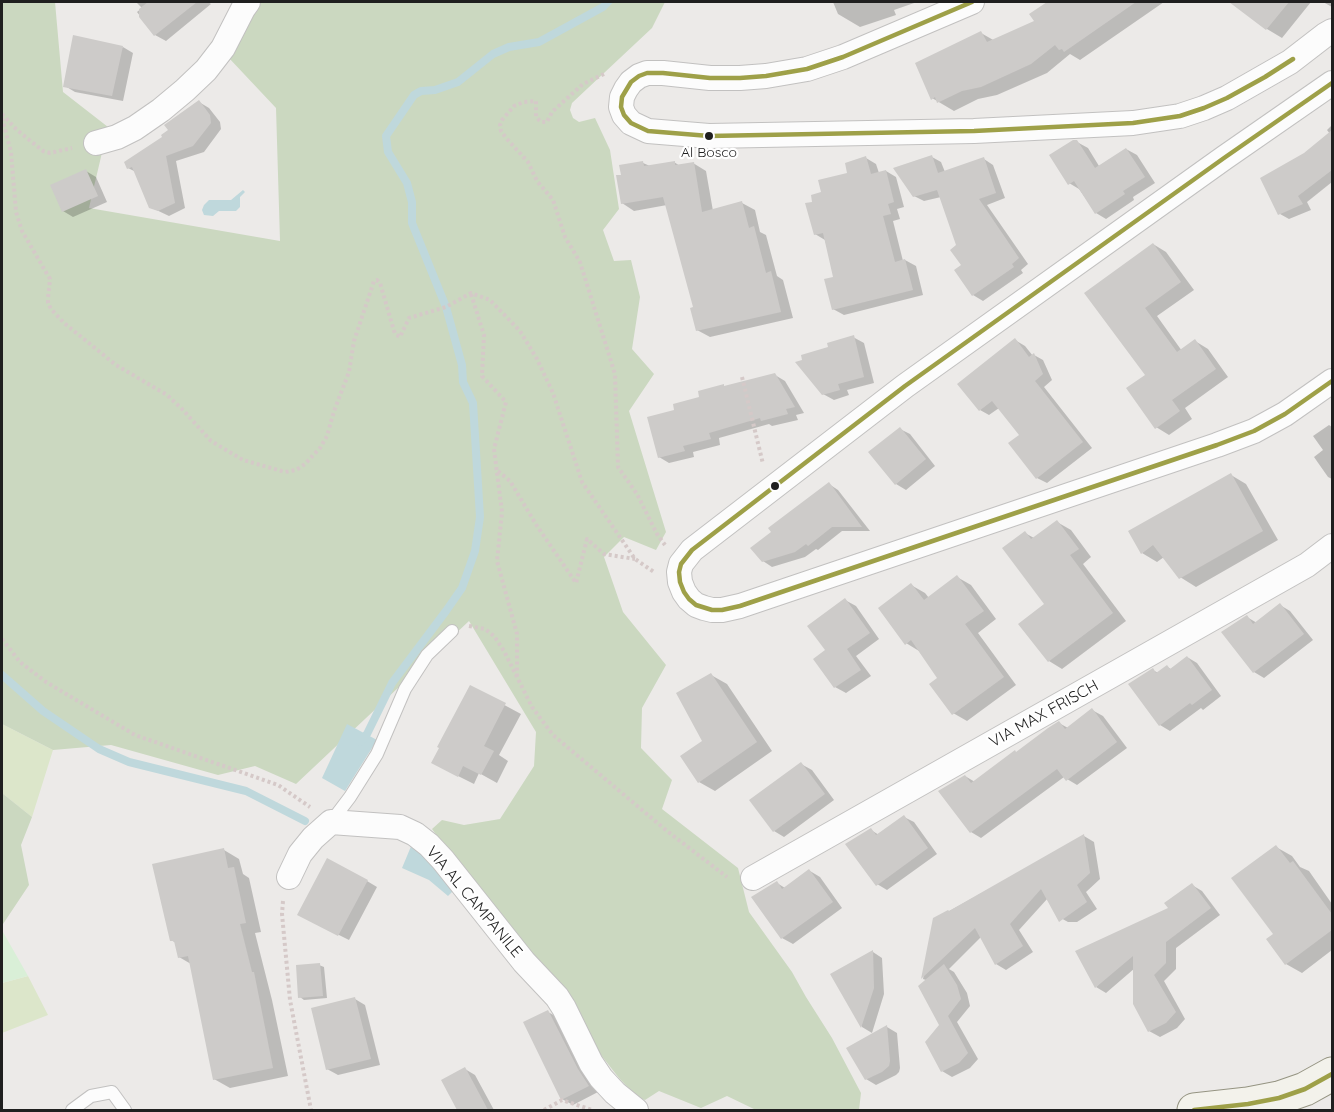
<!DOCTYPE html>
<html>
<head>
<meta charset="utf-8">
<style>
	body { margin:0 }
	#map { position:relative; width:1334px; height:1112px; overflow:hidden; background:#eceae8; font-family:Quicksand,sans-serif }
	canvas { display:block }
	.frame { position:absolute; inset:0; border:3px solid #1f1f1f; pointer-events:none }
</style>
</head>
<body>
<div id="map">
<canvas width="1334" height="1112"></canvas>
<div class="frame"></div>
</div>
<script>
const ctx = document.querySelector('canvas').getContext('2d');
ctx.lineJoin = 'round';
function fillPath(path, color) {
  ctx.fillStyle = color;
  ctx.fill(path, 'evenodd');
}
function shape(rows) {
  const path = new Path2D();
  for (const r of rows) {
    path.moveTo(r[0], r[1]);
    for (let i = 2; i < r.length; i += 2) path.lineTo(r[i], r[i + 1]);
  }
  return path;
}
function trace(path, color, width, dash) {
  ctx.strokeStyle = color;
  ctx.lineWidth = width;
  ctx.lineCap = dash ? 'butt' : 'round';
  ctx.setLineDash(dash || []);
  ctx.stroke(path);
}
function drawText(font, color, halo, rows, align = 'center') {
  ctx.font = font + ' Quicksand,sans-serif';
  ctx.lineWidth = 4.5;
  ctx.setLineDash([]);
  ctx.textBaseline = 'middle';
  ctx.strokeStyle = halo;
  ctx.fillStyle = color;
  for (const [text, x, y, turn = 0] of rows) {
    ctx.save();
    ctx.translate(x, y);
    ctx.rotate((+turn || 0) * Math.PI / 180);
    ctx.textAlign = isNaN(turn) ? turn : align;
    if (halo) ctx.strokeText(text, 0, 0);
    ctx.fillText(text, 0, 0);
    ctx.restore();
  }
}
fillPath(shape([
	[2,724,53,750,32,817,2,793],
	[28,976,48,1015,2,1033,2,983]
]), '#dce6ca');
fillPath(shape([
	[2,2,55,2,63,92,108,127,89,208,280,241,276,108,228,57,259,2,665,2,652,28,572,103,570,110,573,118,579,122,595,118,610,150,619,209,603,230,614,261,631,260,640,297,632,349,654,374,629,411,666,532,656,550,624,537,604,557,623,612,666,665,642,708,641,748,672,780,662,809,738,868,749,912,792,972,806,997,832,1038,861,1093,859,1110,756,1110,727,1096,701,1108,659,1091,645,1100,637,1097,619,1078,527,961,432,829,442,820,464,825,500,819,534,766,536,732,469,621,296,784,255,766,218,775,111,745,53,750,2,724],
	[2,793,32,817,21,845,29,885,3,924,2,923]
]), '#cbd8c0');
fillPath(shape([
	[3,932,28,976,2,983,2,934]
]), '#d9efd7');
fillPath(shape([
	[243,190,245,192,240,197,240,207,236,211,219,211,213,216,204,215,202,210,204,205,209,200,231,200],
	[347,724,377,740,345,791,322,778],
	[412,844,456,888,448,896,429,880,402,868]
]), '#bfd8dc');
fillPath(shape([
	[136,2,208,2,211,4,166,41,155,35,137,12,142,8],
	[833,2,917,2,894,10,896,15,860,27,838,14],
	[1050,2,1164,2,1080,60,1070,54,1047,73,997,95,978,99,954,111,932,98,981,33,995,41,1036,21,1032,14],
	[1241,2,1311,2,1282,38,1267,29],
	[1323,2,1332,2,1332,7],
	[123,47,133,53,123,101,75,92,65,86],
	[199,102,209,108,220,122,221,129,204,152,176,161,185,208,169,216,150,207,136,172,128,168,164,137],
	[1332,125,1332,182,1307,202,1311,210,1289,219,1280,214,1305,154,1330,134,1327,130],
	[1077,142,1088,148,1099,166,1126,149,1137,155,1155,183,1133,197,1134,200,1106,219,1096,213,1079,189,1069,183],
	[932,157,941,162,945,172,984,159,993,165,1005,198,987,205,1028,264,1021,270,1023,273,983,301,973,295,956,270,963,265,958,246,941,197,924,201,914,196],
	[866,158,876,164,879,173,886,171,896,177,904,207,897,209,900,219,893,221,903,261,905,260,916,266,923,295,844,315,833,309,835,278,825,240,815,234,814,203],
	[674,162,680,166,693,163,706,171,713,211,742,203,755,210,760,232,766,235,777,276,783,280,793,318,710,337,697,330,694,308,667,205,634,211,622,203,623,176,643,163,650,166],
	[86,171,96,177,107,202,73,217,63,211],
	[1153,244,1166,252,1194,290,1157,316,1182,351,1195,341,1208,349,1228,377,1185,408,1192,419,1169,435,1156,427,1147,375,1087,293],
	[853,337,864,343,874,383,847,390,849,395,834,400,823,394,830,348],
	[1015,340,1025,346,1033,356,1034,355,1043,360,1052,380,1044,387,1092,448,1047,483,1037,478,1021,435,999,408,989,415,980,410],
	[775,375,785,381,804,413,796,415,798,420,772,426,769,424,719,438,720,445,693,452,694,457,669,463,659,457,676,411,701,398,723,386,726,387],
	[1329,425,1332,427,1332,479,1328,477,1314,457,1323,450,1313,436],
	[900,429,910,434,935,466,906,490,896,484],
	[1231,475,1246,484,1278,540,1196,587,1180,577,1164,557,1157,562,1142,553],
	[829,484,838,490,870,531,842,531,818,550,816,549,805,557,772,567,763,561],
	[1057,522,1071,530,1091,557,1083,564,1126,621,1062,669,1049,661,1046,604,1025,533,1034,538],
	[957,577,971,585,996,619,978,633,1016,685,967,721,953,713,939,678,919,651,906,643,911,585,925,593,929,598],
	[845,600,856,606,879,639,856,656,871,676,846,693,835,687,815,659,827,650],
	[1280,605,1290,611,1313,640,1264,678,1254,672,1247,617,1257,623],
	[1187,657,1197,663,1221,696,1203,710,1201,708,1170,731,1160,725,1153,670,1158,673,1167,667,1171,669],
	[711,675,727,684,772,751,715,791,699,782],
	[471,687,521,714,499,755,508,761,497,783,479,773,474,784,448,771],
	[1092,710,1103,716,1127,748,1077,785,1067,779,1064,777,981,838,971,832,965,776,975,782,1059,723,1068,728],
	[801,764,812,770,834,800,784,837,774,831],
	[904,817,914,822,937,854,887,890,877,884,871,830,879,835],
	[1084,836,1094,842,1100,879,1086,892,1097,909,1077,922,1068,922,1057,916,1048,898,1019,930,1033,952,1006,970,996,964,981,937,949,969,954,972,967,993,970,1006,957,1022,978,1059,970,1068,952,1077,942,1071,941,1025,926,980,923,979,935,919],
	[1276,847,1292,856,1300,867,1309,871,1332,904,1332,950,1302,973,1286,964,1268,940,1275,935],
	[224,850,239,859,243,874,249,878,261,932,255,933,272,1000,288,1076,230,1088,214,1079,191,964,179,957,176,943,171,940],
	[810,871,820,877,842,908,793,944,782,938,777,883,785,888],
	[367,881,377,887,349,940,309,920],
	[1192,885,1202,891,1220,915,1176,948,1176,969,1164,981,1185,1019,1177,1028,1160,1037,1149,1031,1135,968,1106,993,1096,987],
	[873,952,882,958,884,994,872,1033,862,1027,832,975],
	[319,965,324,967,327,998,304,1000,300,997],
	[355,999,365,1005,380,1065,338,1075,327,1069],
	[548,1012,559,1018,598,1092,573,1105,562,1099],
	[887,1027,897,1033,900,1068,899,1072,896,1075,876,1085,866,1079,848,1049],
	[465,1069,475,1075,494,1110,459,1110,443,1081],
	[272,1109,274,1110,225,1110]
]), '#0003');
trace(shape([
	[2,675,43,711,99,749,129,762,246,791,305,821],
	[360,742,367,734,392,683,446,611,462,588,475,551,480,517,473,403,463,382,462,365,446,307,412,223,412,202,407,183,388,152,386,136,414,95,421,91,435,90,458,82,493,54,509,47,539,42,603,7,608,2]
]), '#bfd8dc', 8);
fillPath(shape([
	[148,2,197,2,154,36,139,17,139,9],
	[1047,2,1136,2,1064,52,1062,49,1059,50,1055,45,1031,64,981,87,962,91,937,103,935,97,931,100,915,63,981,31,987,42,1034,21,1029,14],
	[1229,2,1289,2,1266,30],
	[73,35,123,46,112,96,63,87],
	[199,100,210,115,211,123,193,146,166,156,175,203,158,211,149,208,132,167,127,169,124,162,162,137,161,135,168,130,164,125],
	[1332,130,1332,170,1298,196,1303,204,1278,215,1260,178,1304,153],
	[1073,140,1077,140,1095,168,1126,148,1145,177,1123,191,1125,194,1095,214,1074,181,1068,185,1049,155],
	[932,155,938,173,984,157,996,193,979,199,1019,258,1012,264,1014,267,972,296,954,270,961,265,950,250,956,245,937,190,913,197,893,168],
	[866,156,871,174,886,170,894,202,888,204,891,214,883,216,895,262,905,259,913,290,832,310,824,279,833,277,823,233,814,235,805,203,812,202,811,195,821,192,818,180,847,173,845,163],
	[643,161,644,166,675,161,675,165,694,162,702,212,742,201,749,228,754,226,766,273,771,271,781,312,696,331,690,308,693,307,663,197,621,204,616,175,621,175,619,165],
	[86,169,98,196,62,212,50,185],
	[1153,243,1181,282,1145,308,1177,352,1195,339,1216,369,1172,400,1180,411,1155,429,1126,388,1145,375,1084,293],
	[854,335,864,377,838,384,840,390,822,395,795,362,802,360,801,355,828,347,827,343],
	[1015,338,1029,357,1034,353,1043,374,1035,381,1083,442,1036,479,1008,443,1019,435,992,401,979,411,957,384],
	[775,373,795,407,786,409,788,414,761,421,760,418,709,433,711,439,683,446,685,451,658,458,647,417,674,410,673,404,699,397,698,391,724,384,724,386],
	[900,427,926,459,895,485,868,452],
	[1231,473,1263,531,1179,579,1153,545,1141,554,1128,531],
	[829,482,862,527,832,527,808,546,806,544,795,552,762,562,750,548,771,532,768,528],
	[1057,520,1079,549,1070,555,1113,613,1048,662,1018,624,1044,604,1002,548,1025,531,1031,539],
	[957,575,984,611,965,624,1004,677,952,715,929,684,937,678,911,640,905,645,878,608,911,583,924,600],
	[845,598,870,633,847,649,861,670,834,688,813,659,825,650,807,626],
	[1280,603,1304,634,1253,673,1221,632,1247,615,1253,624],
	[1187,656,1212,690,1192,705,1190,703,1159,726,1128,684,1153,668,1156,673,1167,665,1170,669],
	[711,673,757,742,698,783,680,756,702,741,676,693],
	[470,685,506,703,484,746,494,751,481,775,463,766,458,777,431,763,439,748,437,747],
	[1092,708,1117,742,1066,781,1057,769,970,833,938,791,965,775,971,783,1015,750,1016,752,1048,728,1059,721,1065,729],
	[801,762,825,794,773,832,749,800],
	[904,815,928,848,876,886,845,844,871,828,876,835],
	[1084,834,1090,873,1077,885,1087,902,1059,922,1041,889,1010,924,1023,946,995,965,975,928,921,979,933,918,948,910,949,911],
	[1276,845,1290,863,1293,861,1332,914,1332,930,1285,965,1266,939,1273,934,1231,878],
	[224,848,228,868,234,867,246,923,240,924,252,972,254,972,273,1068,213,1080,188,956,178,958,174,941,170,941,152,864],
	[327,858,368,880,338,936,297,915],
	[809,869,833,902,781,939,751,897,777,881,782,889],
	[1192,883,1211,908,1166,942,1166,963,1154,975,1176,1012,1166,1023,1148,1032,1133,1004,1133,956,1095,988,1075,951,1168,908,1164,903],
	[873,950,874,988,861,1028,830,974],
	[320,963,323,996,298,998,296,965],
	[944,964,957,985,961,999,948,1016,968,1053,959,1063,941,1072,925,1042,939,1025,918,986],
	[355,997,371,1059,326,1070,311,1008],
	[548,1010,578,1069,589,1086,561,1100,523,1022],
	[887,1025,890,1061,889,1066,882,1072,865,1080,846,1048],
	[465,1067,488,1110,457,1110,441,1080]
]), '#cdcbc9');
const lane = shape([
	[331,822,350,797,377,754,405,689,427,655,452,631],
	[72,1110,91,1096,112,1092,125,1110]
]);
const street = shape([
	[972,2,843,57,807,69,766,76,740,78,710,78,663,73,647,73,639,76,631,82,626,89,622,97,621,107,624,115,631,123,648,131,709,136,974,131,1133,123,1180,116,1204,108,1227,98,1290,62,1325,35,1332,31],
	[1332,83,1224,158,905,386,692,550,681,564,679,572,680,582,684,592,689,599,696,605,704,608,712,610,722,610,740,606,1217,445,1254,431,1285,414,1332,381],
	[96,143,117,137,135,128,161,110,185,90,206,70,223,48,243,9,248,2],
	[289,877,300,854,313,838,331,822,400,827,415,834,429,845,443,860,524,962,557,997,564,1008,591,1063,601,1078,615,1093,636,1110],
	[753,878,1307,565,1332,546]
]);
const secondary = shape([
	[1194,1110,1248,1104,1279,1098,1305,1089,1332,1074]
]);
trace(lane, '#c2c1c0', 14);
trace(street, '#c2c1c0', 26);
trace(secondary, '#959482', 35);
trace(shape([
	[604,74,583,84,552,112,547,122,541,122,536,117,536,101,524,102,514,106,502,120,500,125,501,131,506,138,528,162,537,181,553,200,565,237,580,262,615,374,618,467,637,494,657,534,665,545],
	[2,114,17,130,43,151,50,153,72,148],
	[2,118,11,152,16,212,22,231,50,279,48,298,48,303,51,309,64,323,116,365,167,395,182,409,211,441,243,460,285,472,296,470,305,464,320,448,327,436,334,411,349,372,354,341,374,281,377,280,380,283,395,334,400,337,409,318,446,307,471,293,490,300,520,331,537,359,553,393,582,482,635,559,654,572],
	[471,294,484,335,482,376,506,402,494,449,502,512,497,561,517,634,517,678],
	[742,377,763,464],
	[498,471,510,481,537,526,576,583,587,539,604,554,635,559],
	[469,626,485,629,494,636,504,651,532,707,553,735,667,831,727,877],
	[2,639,20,662,46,682,135,735,278,785,310,807],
	[283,901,282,914,290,1000,311,1110],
	[544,1110,562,1100,592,1110]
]), '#d5c9c8', 4, [3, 3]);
trace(lane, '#fcfcfc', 12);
trace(street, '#fcfcfc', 24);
trace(secondary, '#f3f2eb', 33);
trace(shape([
	[972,2,843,57,807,69,766,76,740,78,710,78,663,73,647,73,639,76,631,82,622,97,621,107,624,115,631,123,648,131,709,136,974,131,1133,123,1180,116,1204,108,1227,98,1265,77,1293,59],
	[1332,83,1224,158,905,386,692,550,681,564,679,572,680,582,684,592,689,599,696,605,712,610,722,610,740,606,1217,445,1254,431,1285,414,1332,381],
	[1194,1110,1248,1104,1279,1098,1305,1089,1332,1074]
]), '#9ea048', 4.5);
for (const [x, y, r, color] of [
	[709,136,5,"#1f1f1f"],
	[775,486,5,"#1f1f1f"]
]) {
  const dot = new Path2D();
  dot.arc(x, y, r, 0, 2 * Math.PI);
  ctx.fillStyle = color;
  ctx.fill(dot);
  trace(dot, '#fff', 2);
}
drawText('14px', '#1f1f1f', '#fff', [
	["Al Bosco",709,153]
]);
drawText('16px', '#1f1f1f', '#fff', [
	["VIA MAX FRISCH",1044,714,-29],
	["VIA AL CAMPANILE",474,902,50]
]);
</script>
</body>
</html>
